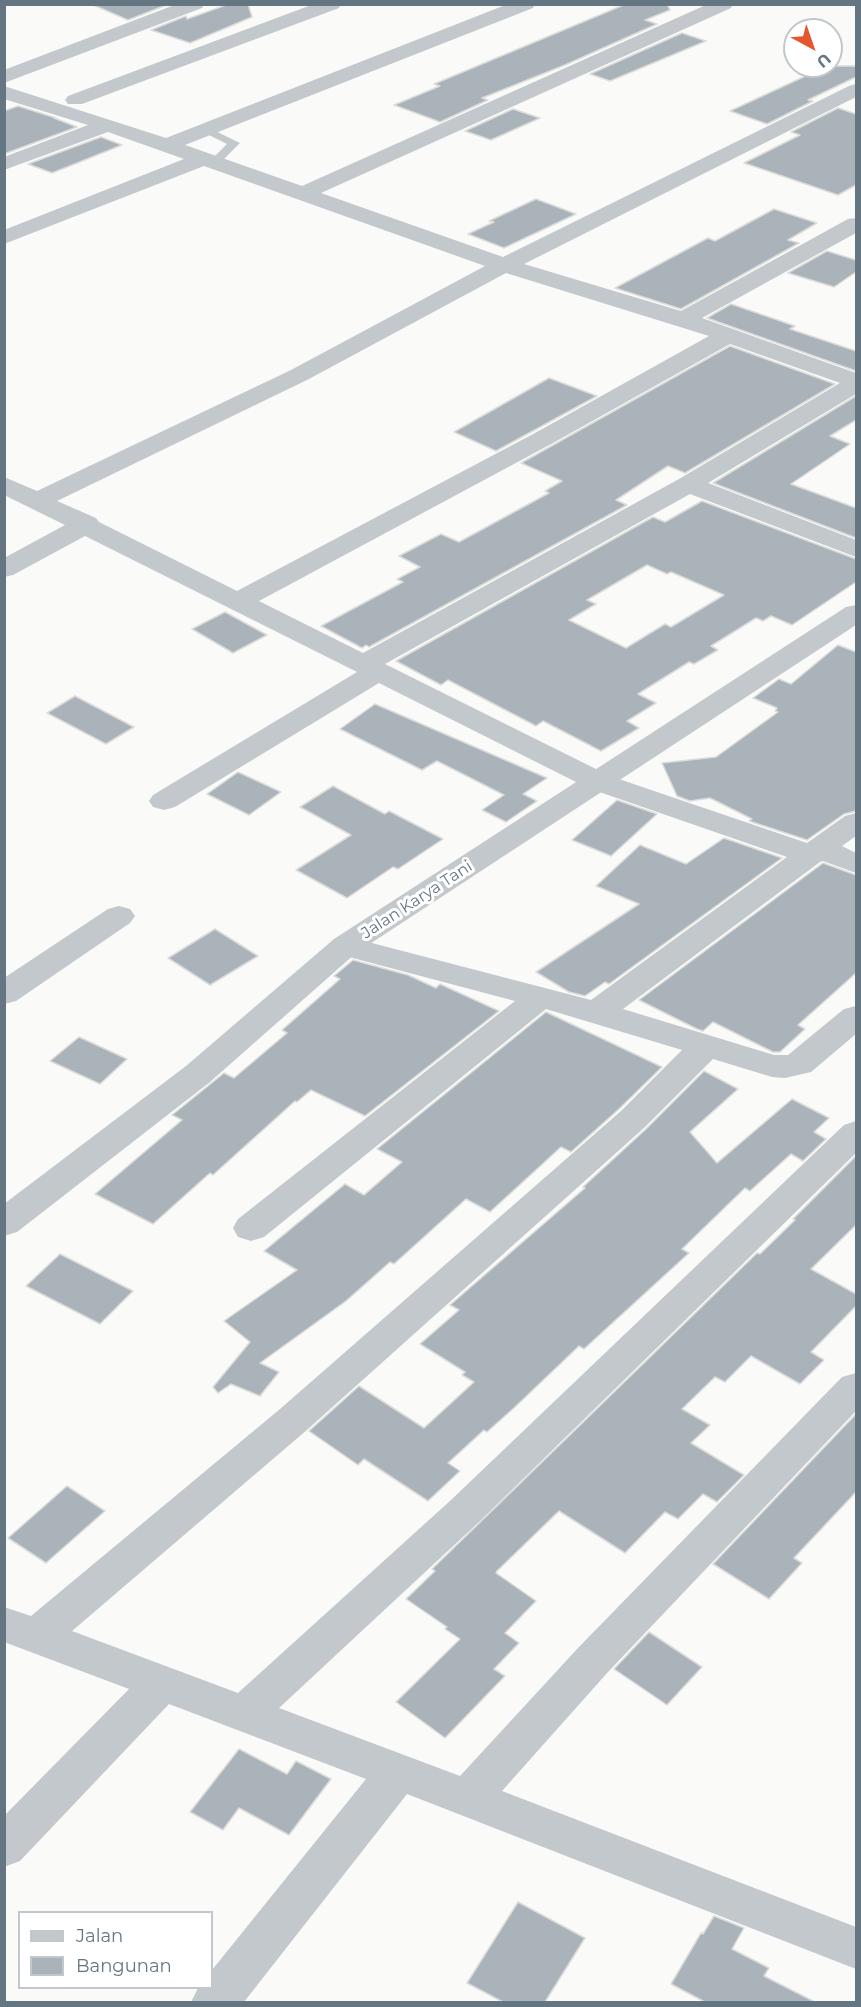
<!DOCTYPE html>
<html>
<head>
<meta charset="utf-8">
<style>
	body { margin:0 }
	#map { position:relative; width:861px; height:2007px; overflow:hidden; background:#fafaf8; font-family:Montserrat,sans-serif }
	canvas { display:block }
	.frame { position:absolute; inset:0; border:6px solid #657683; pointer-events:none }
	.legend { position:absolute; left:18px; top:1911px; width:195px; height:78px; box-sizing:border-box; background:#fff; border:2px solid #c1c8cd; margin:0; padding:8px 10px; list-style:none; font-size:18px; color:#657683 }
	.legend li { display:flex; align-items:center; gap:12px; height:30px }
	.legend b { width:30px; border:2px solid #c1c8cd }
	.north { position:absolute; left:783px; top:18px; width:60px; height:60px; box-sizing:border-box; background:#fff; border:2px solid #c1c8cd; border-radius:50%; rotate:140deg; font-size:16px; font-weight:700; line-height:24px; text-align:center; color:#657683 }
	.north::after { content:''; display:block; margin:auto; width:21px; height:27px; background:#e4572e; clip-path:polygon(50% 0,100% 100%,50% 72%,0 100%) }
</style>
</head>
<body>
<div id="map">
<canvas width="861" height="2007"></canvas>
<div class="frame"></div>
<ul class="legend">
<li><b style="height:8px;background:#c3c8cc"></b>Jalan</li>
<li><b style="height:16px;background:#aab3b9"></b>Bangunan</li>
</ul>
<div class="north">U</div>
</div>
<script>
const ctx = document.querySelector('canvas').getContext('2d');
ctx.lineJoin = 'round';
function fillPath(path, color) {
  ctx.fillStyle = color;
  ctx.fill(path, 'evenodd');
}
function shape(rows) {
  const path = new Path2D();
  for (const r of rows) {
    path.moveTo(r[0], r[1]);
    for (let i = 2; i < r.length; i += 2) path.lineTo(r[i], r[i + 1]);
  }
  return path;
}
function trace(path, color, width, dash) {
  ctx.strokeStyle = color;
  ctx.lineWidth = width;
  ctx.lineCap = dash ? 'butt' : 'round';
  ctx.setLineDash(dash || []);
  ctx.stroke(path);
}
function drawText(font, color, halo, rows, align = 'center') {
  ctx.font = font + ' Montserrat,sans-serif';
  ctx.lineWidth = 6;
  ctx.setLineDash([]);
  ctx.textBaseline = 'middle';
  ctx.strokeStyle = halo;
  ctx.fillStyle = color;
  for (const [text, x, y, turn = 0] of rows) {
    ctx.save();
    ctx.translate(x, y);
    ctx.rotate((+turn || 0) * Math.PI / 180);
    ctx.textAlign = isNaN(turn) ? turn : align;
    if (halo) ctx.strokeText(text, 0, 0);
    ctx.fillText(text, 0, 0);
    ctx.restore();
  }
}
const building = shape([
	[91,4,169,4,128,20,91,4],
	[229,4,248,4,252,17,190,43,151,30,186,16,187,19,229,4],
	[626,4,667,4,670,10,645,20,657,24,565,65,482,98,488,100,440,122,394,105,440,86,434,84,626,4],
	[682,33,706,41,610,81,590,74,682,33],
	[827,66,856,66,856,77,808,100,813,101,767,124,730,111,827,66],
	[18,106,56,118,54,118,77,127,4,154,4,111,18,106],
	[838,108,856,114,856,185,838,195,744,163,800,135,791,132,838,108],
	[513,109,540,118,491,140,465,131,513,109],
	[101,137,122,145,52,173,28,164,101,137],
	[536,199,576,214,504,248,468,234,494,222,489,221,536,199],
	[774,209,817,223,788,240,799,243,681,309,615,288,708,238,715,241,774,209],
	[827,251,856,260,856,272,834,287,788,273,827,251],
	[731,304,795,326,790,329,856,351,856,371,707,318,731,304],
	[730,346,835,384,685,473,668,466,616,500,627,505,369,647,366,645,362,648,321,626,403,582,397,579,420,567,399,556,441,534,459,542,549,493,545,491,562,481,521,463,730,346],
	[549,378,597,396,496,451,454,432,549,378],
	[856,396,856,420,830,436,850,444,791,484,856,508,856,538,713,483,856,396],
	[702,501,856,559,856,582,792,625,771,616,763,621,756,618,711,646,718,650,694,664,689,662,638,694,656,703,627,721,639,728,601,751,543,721,536,726,448,680,441,685,396,661,653,517,665,522,702,501],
	[647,565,667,574,671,572,724,595,671,627,665,624,626,648,569,620,596,604,587,600,647,565],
	[225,612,267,635,233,653,192,629,225,612],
	[838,645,856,652,856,811,844,814,807,840,749,821,752,819,710,798,690,801,677,796,662,763,716,757,778,712,775,711,777,708,753,698,779,679,791,684,838,645],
	[75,696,134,727,106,744,47,713,75,696],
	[375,704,547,778,523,794,537,801,506,822,482,810,504,795,437,761,422,770,340,729,375,704],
	[238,772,281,792,249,815,207,794,238,772],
	[333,786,385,814,389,811,443,839,398,869,393,867,347,898,296,870,351,835,300,807,333,786],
	[617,800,657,814,611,856,572,840,617,800],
	[724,838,782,858,609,984,605,982,585,996,569,992,536,972,639,904,596,886,640,845,686,864,724,838],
	[823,863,856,875,856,973,798,1025,805,1029,780,1052,773,1052,713,1022,703,1031,697,1029,639,1000,823,863],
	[215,929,258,956,210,985,168,958,215,929],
	[353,960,408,975,436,988,440,984,499,1011,365,1116,311,1090,297,1102,295,1101,213,1175,210,1173,153,1224,95,1194,182,1120,172,1115,224,1073,234,1078,287,1033,282,1030,340,979,334,976,353,960],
	[546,1012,662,1067,619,1109,571,1152,561,1147,490,1212,466,1199,394,1264,390,1262,346,1301,260,1363,279,1372,260,1396,231,1384,218,1393,213,1387,250,1342,224,1321,297,1270,264,1251,345,1184,364,1195,402,1162,377,1149,546,1012],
	[79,1037,127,1059,100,1084,50,1061,79,1037],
	[704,1071,738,1089,690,1132,717,1163,792,1099,829,1118,814,1132,826,1139,803,1161,791,1154,750,1191,745,1188,682,1249,689,1253,584,1349,579,1346,515,1407,487,1432,484,1430,448,1463,460,1471,428,1501,364,1459,358,1465,309,1431,359,1386,424,1428,474,1382,462,1375,465,1372,420,1344,459,1310,450,1305,585,1188,583,1187,646,1129,704,1071],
	[856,1156,856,1225,811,1269,856,1294,856,1306,811,1352,824,1360,800,1384,751,1356,725,1382,715,1377,682,1409,710,1425,691,1443,744,1475,717,1502,703,1494,678,1519,665,1512,625,1553,559,1511,497,1571,496,1573,536,1601,505,1633,519,1643,494,1669,505,1676,445,1738,396,1702,460,1639,445,1629,447,1627,406,1599,435,1571,432,1569,757,1253,760,1254,795,1220,793,1219,856,1156],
	[60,1254,133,1291,100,1324,26,1286,60,1254],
	[856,1414,856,1492,794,1558,802,1563,769,1599,713,1564,856,1414],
	[67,1486,105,1511,46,1563,8,1538,67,1486],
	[649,1632,702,1667,667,1705,614,1669,649,1632],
	[239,1749,287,1774,296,1761,331,1779,289,1835,239,1808,223,1830,190,1812,239,1749],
	[518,1902,585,1938,545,2002,503,2002,467,1983,518,1902],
	[714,1916,744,1928,732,1949,769,1968,764,1976,815,2002,705,2002,671,1984,701,1933,703,1934,714,1916]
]);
fillPath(building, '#aab3b9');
trace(building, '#dcdcda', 1.5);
fillPath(shape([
	[207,127,240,143,218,165,214,166,208,163,227,144,203,132,201,130,207,127]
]), '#c3c8cc');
fillPath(shape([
	[177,4,204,4,202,8,4,83,4,70,177,4],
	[314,4,341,4,339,8,82,104,68,104,65,100,68,96,314,4],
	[508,4,535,4,533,8,185,145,302,186,708,4,733,4,731,8,321,193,503,257,849,86,856,84,856,97,524,264,681,311,848,219,856,218,856,233,702,318,856,373,856,394,708,483,856,540,856,557,690,494,385,664,610,776,807,843,845,816,856,813,856,836,842,846,856,853,856,873,823,861,820,862,623,1009,774,1055,788,1055,844,1009,856,1006,856,1034,811,1072,785,1078,772,1077,713,1059,645,1127,308,1429,72,1631,238,1693,451,1500,844,1125,856,1121,856,1153,479,1522,279,1708,460,1776,578,1648,842,1377,856,1373,856,1411,608,1672,502,1791,856,1927,856,1969,407,1794,244,2002,191,2002,198,1988,212,1988,212,1970,366,1779,169,1704,20,1861,4,1867,4,1816,129,1689,4,1642,4,1607,31,1616,280,1409,621,1111,682,1050,546,1009,264,1237,251,1241,238,1237,233,1228,238,1219,515,1001,334,953,329,946,334,939,345,936,591,1000,787,857,588,788,379,683,175,807,164,810,153,807,149,801,153,795,357,672,85,536,13,575,4,577,4,558,65,525,4,495,4,477,37,491,291,370,485,266,204,166,4,244,4,230,184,159,108,132,4,170,4,157,88,125,4,99,4,86,166,138,508,4],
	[506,273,709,336,535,433,237,591,99,522,96,518,57,501,307,380,506,273],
	[730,344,840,383,679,479,363,653,259,601,553,443,730,344],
	[119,906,130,909,135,916,130,923,16,1001,4,1004,4,978,108,909,119,906]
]), '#c3c8cc');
fillPath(shape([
	[856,605,856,625,356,953,210,1082,17,1232,4,1236,4,1204,186,1066,334,939,846,607,856,605]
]), '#c3c8cc');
drawText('16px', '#657683', '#fff', [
	["Jalan Karya Tani",417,900,-33]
]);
</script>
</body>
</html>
